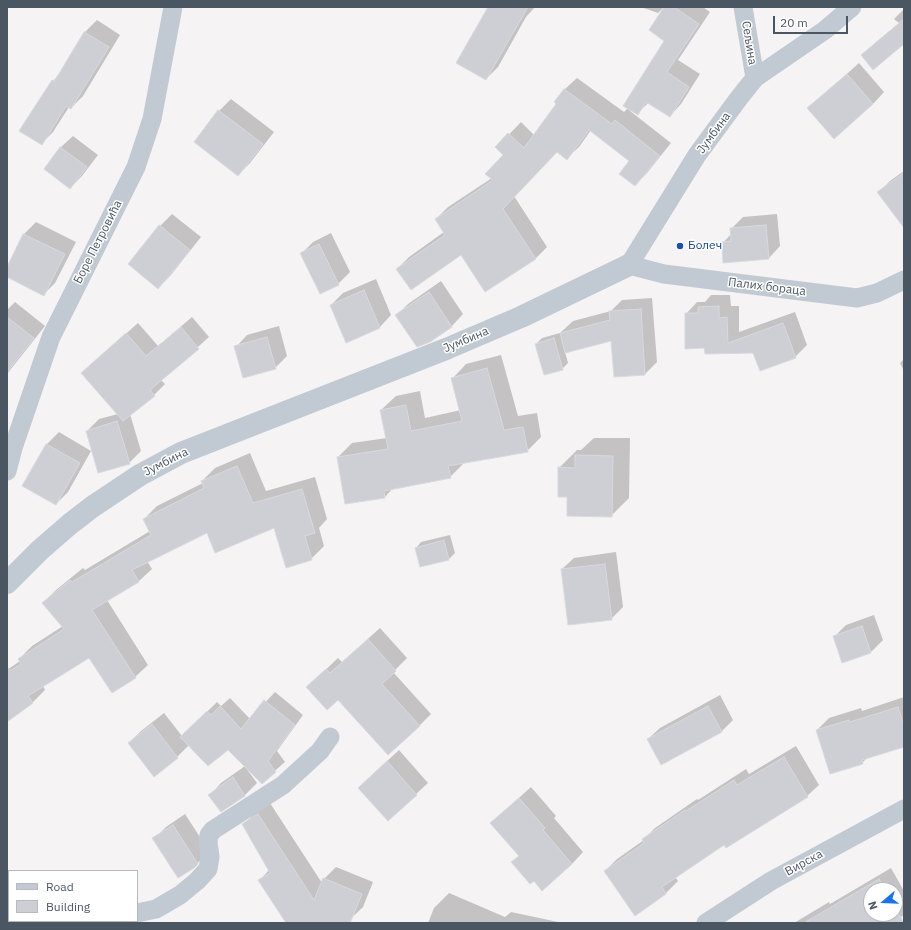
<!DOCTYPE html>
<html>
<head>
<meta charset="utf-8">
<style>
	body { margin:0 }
	#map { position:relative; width:911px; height:930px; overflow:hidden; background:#f5f3f3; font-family:"IBM Plex Sans",sans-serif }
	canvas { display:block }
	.frame { position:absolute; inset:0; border:8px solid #4a5661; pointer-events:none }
	.legend { position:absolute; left:8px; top:870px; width:130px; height:52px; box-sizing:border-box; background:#fff; border:1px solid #b7bbc0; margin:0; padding:5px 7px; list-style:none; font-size:12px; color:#4a5661 }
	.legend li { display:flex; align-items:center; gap:8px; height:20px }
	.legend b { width:20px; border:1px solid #b7bbc0 }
	.north { position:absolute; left:863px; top:882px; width:40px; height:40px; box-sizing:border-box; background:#fff; border:1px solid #b7bbc0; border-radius:50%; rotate:251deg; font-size:11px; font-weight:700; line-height:16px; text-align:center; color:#4a5661 }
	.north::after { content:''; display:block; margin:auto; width:14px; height:18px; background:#1a73e8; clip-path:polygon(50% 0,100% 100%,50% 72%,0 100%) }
	.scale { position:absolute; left:773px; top:16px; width:75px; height:18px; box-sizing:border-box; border:2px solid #4a5661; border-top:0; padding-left:5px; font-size:12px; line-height:14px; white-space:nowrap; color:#4a5661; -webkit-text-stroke:3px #fff; paint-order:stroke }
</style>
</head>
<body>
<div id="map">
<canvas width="911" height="930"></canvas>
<div class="frame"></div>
<ul class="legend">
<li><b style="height:5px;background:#c1cad2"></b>Road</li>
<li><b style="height:11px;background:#cdcfd5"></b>Building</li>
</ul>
<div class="north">N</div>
<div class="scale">20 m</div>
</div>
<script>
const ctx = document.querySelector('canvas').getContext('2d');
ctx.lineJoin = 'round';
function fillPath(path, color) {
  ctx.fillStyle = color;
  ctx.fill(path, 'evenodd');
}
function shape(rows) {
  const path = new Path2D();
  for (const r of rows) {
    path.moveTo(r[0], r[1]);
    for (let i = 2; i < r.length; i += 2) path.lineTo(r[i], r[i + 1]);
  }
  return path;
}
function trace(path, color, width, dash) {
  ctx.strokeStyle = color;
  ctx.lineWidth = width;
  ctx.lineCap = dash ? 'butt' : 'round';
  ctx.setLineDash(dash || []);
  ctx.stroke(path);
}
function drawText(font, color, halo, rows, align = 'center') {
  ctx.font = font + ' "IBM Plex Sans",sans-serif';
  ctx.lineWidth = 3;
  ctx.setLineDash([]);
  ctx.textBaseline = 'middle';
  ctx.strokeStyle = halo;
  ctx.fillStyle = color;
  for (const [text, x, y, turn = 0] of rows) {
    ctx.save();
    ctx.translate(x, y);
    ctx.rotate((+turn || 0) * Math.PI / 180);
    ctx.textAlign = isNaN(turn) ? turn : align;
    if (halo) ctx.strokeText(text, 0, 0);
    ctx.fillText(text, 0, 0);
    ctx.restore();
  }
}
fillPath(shape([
	[489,7,535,7,526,17,498,67,486,79],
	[641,7,703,7,710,12,678,60,700,74,681,104,670,116,649,102,637,114,630,109,630,111,671,143,647,173,635,185,630,161,591,130,579,147,567,158,557,151,514,196,547,247,535,259,461,254,397,269,409,257,444,232,436,219,448,207,492,178,505,155,497,147,521,122,534,135,557,104,555,102,565,89,577,78,624,112,628,108,666,40,664,7,658,13],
	[904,9,904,43,873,45,899,23,894,19],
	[97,20,120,35,83,96,71,108,69,107,53,132,41,144,53,81,60,73,85,32],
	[859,63,884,92,873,104,809,108],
	[231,99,274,132,250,163,238,175,219,111],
	[73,136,98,155,82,176,70,188,45,169,61,147],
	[904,171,904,219,879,192,890,181],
	[172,214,201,237,170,276,158,288,129,264,160,226],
	[777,214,780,246,769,258,723,243,731,234,731,229,743,217],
	[36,222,76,242,55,283,44,294,7,276,7,269,24,234],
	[331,233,350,272,338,284,302,253,313,242],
	[376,279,391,315,380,327,331,305,343,293],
	[441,281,463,314,452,326,430,341,396,316,408,304],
	[711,295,730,295,731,306,739,306,739,332,795,312,807,345,795,357,705,347,686,314,697,302,705,302],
	[652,298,657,362,645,374,612,340,565,352,568,363,562,369,536,344,542,338,560,333,573,321,611,311,622,300],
	[15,302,45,326,7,374,7,310],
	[192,317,209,337,161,380,165,384,154,395,130,414,141,451,129,463,87,431,99,419,118,414,93,363,138,323,158,346],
	[279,326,287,356,275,368,236,347,247,335],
	[501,355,518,416,537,413,541,437,527,451,465,462,450,477,393,488,385,497,338,457,352,443,387,438,381,410,396,396,420,391,425,418,461,410,452,379,466,364],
	[904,359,904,371,900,363],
	[59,432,91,451,68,492,56,504,24,486,47,444],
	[594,438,630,438,629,498,611,516,568,496,559,468,577,450,581,450],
	[250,453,266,491,315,477,327,519,319,528,324,546,311,559,274,526,208,532,147,561,152,569,139,581,107,600,148,665,135,677,90,656,43,686,45,690,32,703,7,720,7,670,20,661,19,659,32,646,63,626,43,603,56,590,83,568,85,570,150,531,144,519,157,506,203,483,202,481,215,468],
	[450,535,455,553,449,559,421,566,416,548,421,542],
	[616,552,623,607,611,619,562,569,574,558],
	[874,615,883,640,871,652,843,662,834,637,846,625],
	[380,628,407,658,393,672,431,714,419,726,338,698,319,676,338,658,342,662],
	[275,692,303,715,277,751,285,762,262,782,246,768,257,783,245,795,221,810,210,795,221,783,245,766,228,748,189,745,177,757,129,743,141,731,164,713,182,736,217,702,221,706,230,698,250,719],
	[720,695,733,720,721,732,648,739,660,728],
	[904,697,904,746,868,757,862,763,817,730,829,718,861,708,862,711],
	[796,746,819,785,807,796,724,843,675,877,678,881,666,893,635,914,605,871,617,859,644,840,643,840,655,828,697,799,698,800,746,769,749,774],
	[399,750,428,783,388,820,371,776],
	[531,787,556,816,554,818,583,852,572,864,534,879,513,862,519,855,503,812],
	[270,803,322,883,324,879,336,867,373,882,363,907,346,923,286,923,287,922,260,880,269,870,243,825,255,813],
	[185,814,209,851,194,867,154,839,166,827],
	[891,868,904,891,904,915,892,923,794,923,829,902,830,904],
	[871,890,895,890,895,914,871,914],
	[449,893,505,917,511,912,563,923,428,923,434,908],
	[7,894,9,894,9,921,24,921,7,923]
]), '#0003');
const building = shape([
	[488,7,528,7,486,80,456,63,488,7],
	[664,7,674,7,699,24,667,72,689,87,670,117,646,102,638,115,623,106,664,41,649,30,664,7],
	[904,19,904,44,873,70,861,55,904,19],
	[84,32,109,47,71,109,66,106,42,145,19,131,52,80,54,82,84,32],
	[847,74,873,104,834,139,807,108,847,74],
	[564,89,612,124,615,120,660,156,635,186,619,174,629,161,589,130,567,160,557,152,503,209,536,259,485,292,461,255,411,290,396,269,445,235,435,219,493,180,485,174,503,155,495,147,508,133,524,148,556,104,554,102,564,89],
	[218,110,263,144,238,176,194,142,218,110],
	[60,147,87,167,70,189,44,169,60,147],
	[904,173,904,228,877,192,904,173],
	[159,225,190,250,158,289,128,264,159,225],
	[766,225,769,259,723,263,722,242,731,241,730,228,766,225],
	[23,234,65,254,44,296,7,277,7,267,23,234],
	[319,244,339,285,320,294,300,253,319,244],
	[364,290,380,328,346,343,330,305,364,290],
	[429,292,452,327,430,342,417,347,395,315,429,292],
	[719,306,719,318,727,317,728,343,783,323,796,358,760,371,753,353,705,354,704,348,685,349,685,313,698,313,698,307,719,306],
	[641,309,645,375,614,377,611,341,565,353,560,333,610,320,609,311,641,309],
	[7,317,34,338,7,372,7,317],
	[181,327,199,349,150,390,155,396,123,421,81,373,126,333,146,356,181,327],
	[267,337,276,369,243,378,234,346,267,337],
	[554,338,563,370,544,375,535,344,554,338],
	[487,368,504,430,523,427,528,452,448,466,451,478,384,491,385,498,345,504,337,457,388,449,380,410,406,405,411,431,462,421,451,378,487,368],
	[117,421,130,464,98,473,86,431,117,421],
	[46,444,80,463,56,505,22,486,46,444],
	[575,455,613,456,612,517,567,516,567,497,558,497,558,467,575,468,575,455],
	[237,466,253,503,302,489,315,533,305,536,312,560,286,568,274,528,215,553,207,533,132,570,139,582,92,610,136,678,112,693,89,658,28,696,33,703,7,722,7,666,10,671,21,664,18,659,64,629,42,603,70,580,72,582,151,535,143,519,204,488,201,481,237,466],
	[444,540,449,560,420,567,415,548,444,540],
	[605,564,612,620,568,625,561,569,605,564],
	[862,626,871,653,842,663,833,636,862,626],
	[368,639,396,671,382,684,420,726,388,755,338,700,327,710,306,687,326,669,330,673,368,639],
	[264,700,295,725,268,761,276,772,262,784,228,750,208,766,180,737,207,711,211,715,220,706,241,729,264,700],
	[708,706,722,732,661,765,647,739,708,706],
	[898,707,904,726,904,747,862,760,863,764,830,774,816,730,849,720,850,722,898,707],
	[152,724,178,758,154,777,128,743,152,724],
	[784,757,808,797,726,848,724,845,662,887,666,894,635,916,604,871,644,843,642,839,685,810,686,811,734,780,737,785,784,757],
	[387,761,417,795,388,821,358,788,387,761],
	[233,777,245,796,221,812,208,795,233,777],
	[519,798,545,828,543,830,572,864,542,891,534,881,530,884,511,862,519,856,490,823,519,798],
	[258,814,314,900,323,878,362,894,350,923,286,923,258,880,270,873,242,824,258,814],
	[173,825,198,864,194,868,178,878,152,838,173,825],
	[879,879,885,890,871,890,871,914,895,914,895,908,904,923,804,923,879,879]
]);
fillPath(building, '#cdcfd5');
trace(building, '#d7d9de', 1);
trace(shape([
	[743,7,755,78],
	[852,7,825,30,755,78,739,98,697,155,629,265,664,274,857,298,877,293,904,280],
	[7,471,13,448,51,337,136,167,152,119,173,7],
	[137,913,156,909,180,895,197,881,208,869,210,857,208,842,209,835,213,830,283,785,320,751,330,737],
	[92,923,93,921],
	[706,923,771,881,904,809]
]), '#c1cad2', 19);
trace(shape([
	[7,583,40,550,70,524,92,507,140,475,181,453,446,349,521,317,629,265]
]), '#c1cad2', 22);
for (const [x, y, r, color] of [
	[680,246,4,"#1a4fb4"]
]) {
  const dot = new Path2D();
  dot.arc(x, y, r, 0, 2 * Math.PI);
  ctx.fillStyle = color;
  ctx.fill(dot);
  trace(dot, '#fff', 1.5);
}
drawText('12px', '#4a5661', '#fff', [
	["Сељина",749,43,81],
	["Јумбина",714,133,-54],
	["Боре Петровића",98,242,-63],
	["Палих бораца",767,287,7],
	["Јумбина",466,340,-23],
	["Јумбина",166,462,-27],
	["Вирска",804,863,-29]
]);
drawText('12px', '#164399', '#fff', [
	["Болеч",688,246]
], 'left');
</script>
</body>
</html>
